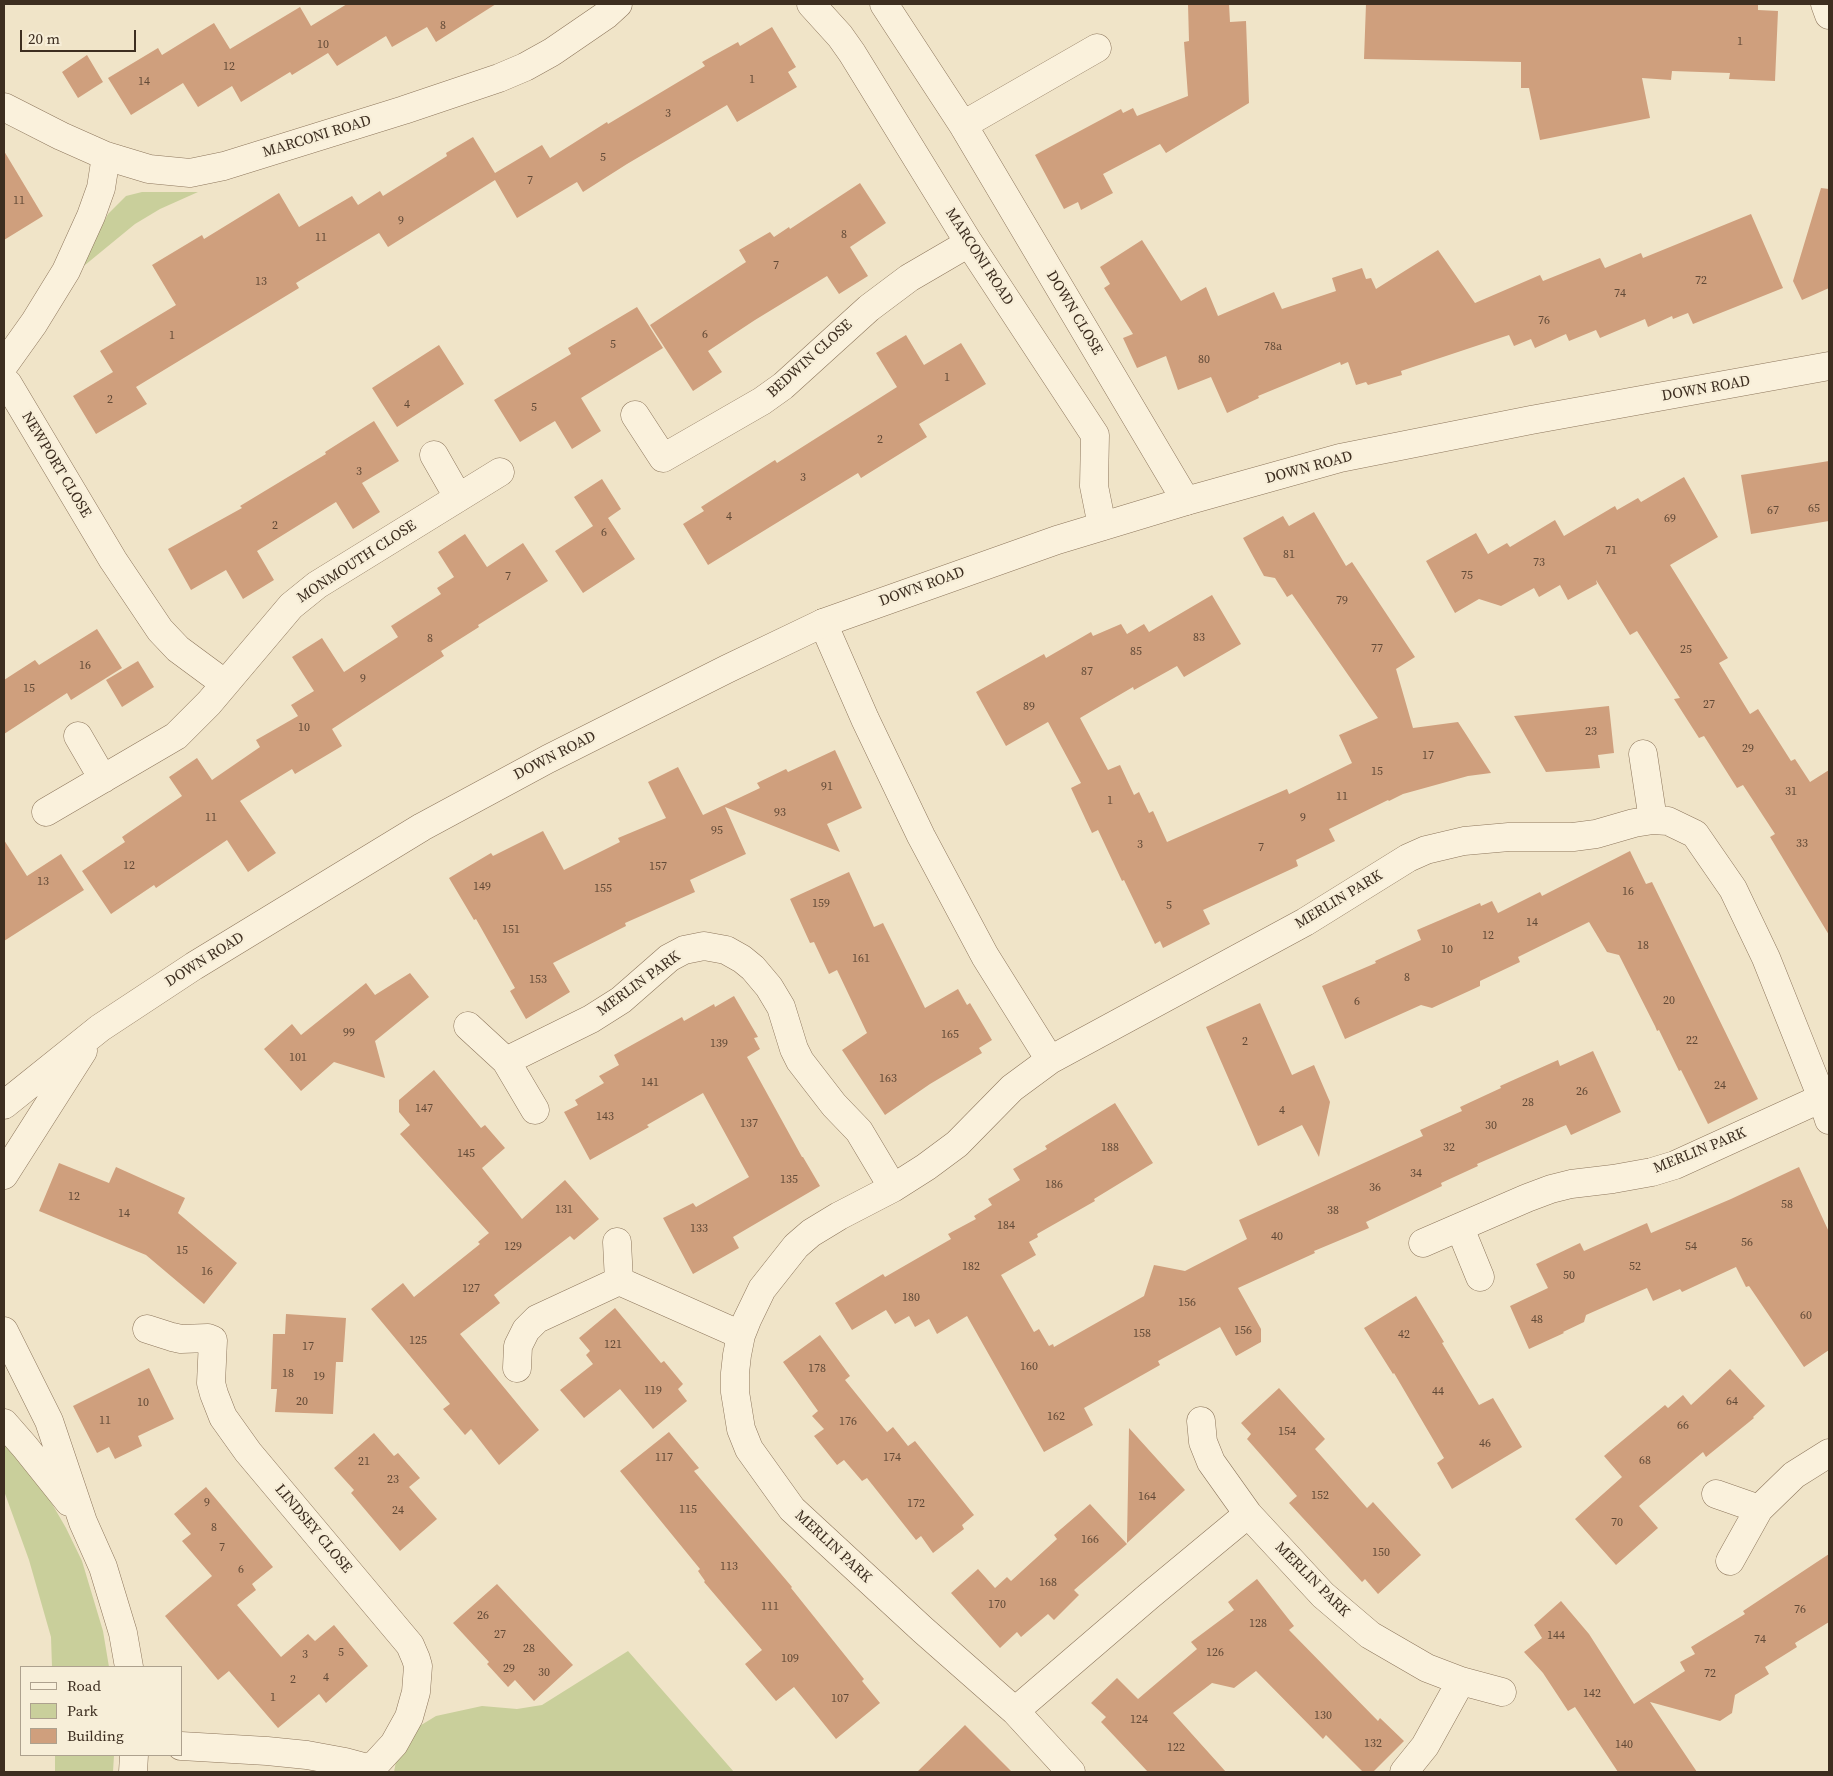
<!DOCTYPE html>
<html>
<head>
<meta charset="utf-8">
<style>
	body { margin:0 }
	#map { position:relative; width:1833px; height:1776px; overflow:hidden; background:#f0e4c8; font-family:"Source Serif 4",serif }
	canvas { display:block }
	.frame { position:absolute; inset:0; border:5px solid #3d2e20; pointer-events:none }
	.legend { position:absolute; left:20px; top:1666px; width:162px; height:90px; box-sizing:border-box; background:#f7eed8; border:1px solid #ada18e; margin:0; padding:6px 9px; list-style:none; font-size:15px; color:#3d2e20 }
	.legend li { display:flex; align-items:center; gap:10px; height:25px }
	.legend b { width:25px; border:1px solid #ada18e }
	.scale { position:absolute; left:20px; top:30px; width:116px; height:22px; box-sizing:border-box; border:2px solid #3d2e20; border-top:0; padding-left:6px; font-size:15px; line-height:18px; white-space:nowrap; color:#3d2e20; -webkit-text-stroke:4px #f7eed8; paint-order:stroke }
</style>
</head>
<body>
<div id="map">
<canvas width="1833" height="1776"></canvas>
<div class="frame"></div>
<ul class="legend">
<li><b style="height:6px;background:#faf1dc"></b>Road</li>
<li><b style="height:14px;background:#c9cf9b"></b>Park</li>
<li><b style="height:14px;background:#cf9f7d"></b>Building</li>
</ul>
<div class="scale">20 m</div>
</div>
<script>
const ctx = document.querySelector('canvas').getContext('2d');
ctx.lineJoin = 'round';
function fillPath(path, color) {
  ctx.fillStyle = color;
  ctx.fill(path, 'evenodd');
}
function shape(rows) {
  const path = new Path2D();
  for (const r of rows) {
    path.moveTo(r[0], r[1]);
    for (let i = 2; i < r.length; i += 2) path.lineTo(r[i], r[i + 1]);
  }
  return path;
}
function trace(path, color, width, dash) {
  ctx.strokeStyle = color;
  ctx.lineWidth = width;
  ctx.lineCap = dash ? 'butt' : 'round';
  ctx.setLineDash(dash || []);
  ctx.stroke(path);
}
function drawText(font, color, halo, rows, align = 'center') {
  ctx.font = font + ' "Source Serif 4",serif';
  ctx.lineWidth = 4.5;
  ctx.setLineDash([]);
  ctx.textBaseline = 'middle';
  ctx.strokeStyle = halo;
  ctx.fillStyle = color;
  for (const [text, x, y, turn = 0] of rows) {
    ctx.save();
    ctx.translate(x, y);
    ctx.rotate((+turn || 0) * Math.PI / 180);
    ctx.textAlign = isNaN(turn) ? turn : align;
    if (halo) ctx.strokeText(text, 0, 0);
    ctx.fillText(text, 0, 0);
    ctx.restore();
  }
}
fillPath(shape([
	[142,192,198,192,160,209,135,224,85,265,82,264,108,214,126,196],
	[4,1436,40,1483,66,1528,82,1561,103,1631,109,1667,52,1667,51,1637,29,1560,4,1491],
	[628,1651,734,1772,394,1772,397,1756,413,1730,436,1716,482,1706,517,1709,542,1705],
	[55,1755,114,1755,113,1772,55,1772]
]), '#c9cf9b');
fillPath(shape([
	[347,4,496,4,436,42,427,27,392,47,386,36,337,66,328,53,292,75,290,72,241,102,232,86,198,107,183,83,131,115,108,78,158,48,162,55,214,23,230,49,300,7,311,26],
	[1188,4,1229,4,1230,22,1246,21,1249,103,1166,153,1160,144,1103,174,1113,193,1081,210,1078,202,1064,209,1035,155,1121,109,1123,113,1133,108,1137,116,1188,96,1184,42,1189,41],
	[1366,4,1758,4,1758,10,1778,11,1775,81,1729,79,1730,73,1672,71,1671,80,1642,78,1650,118,1540,140,1529,88,1521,88,1521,62,1364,59],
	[772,27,796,67,788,72,797,87,737,122,727,105,627,164,583,192,577,182,517,218,495,180,388,247,379,233,296,283,299,288,136,387,147,404,96,434,73,396,113,372,100,351,176,305,152,265,202,235,204,239,279,193,299,227,352,196,358,205,380,191,383,196,447,156,446,153,473,137,495,173,542,145,550,158,607,122,608,124,705,66,702,62,738,42,740,46],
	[87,55,103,82,78,98,62,72],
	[4,151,43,216,4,240],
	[860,183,886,223,850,247,868,276,839,294,827,276,755,320,708,351,722,372,693,391,650,325,746,262,739,250,770,232,774,237,789,227,790,229],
	[1821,188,1829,189,1829,288,1802,300,1793,281],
	[1751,214,1783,288,1693,324,1688,313,1673,319,1672,316,1648,327,1645,319,1600,338,1596,330,1569,341,1566,334,1535,348,1531,339,1514,346,1509,335,1401,371,1402,375,1368,385,1366,382,1356,385,1348,362,1341,365,1340,362,1258,396,1259,398,1227,413,1211,377,1178,390,1166,356,1137,368,1123,338,1133,334,1104,288,1110,284,1100,267,1142,240,1181,301,1206,287,1218,316,1274,292,1282,309,1336,291,1332,278,1362,268,1366,279,1371,278,1376,289,1438,250,1475,303,1540,275,1543,281,1600,258,1605,268,1641,253,1643,258],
	[637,307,663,348,581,398,601,431,572,449,555,421,520,442,494,400,571,354,568,348],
	[906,335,924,365,961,343,986,384,919,424,927,437,861,478,858,473,708,565,683,524,704,511,701,507,775,460,777,463,897,387,876,353],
	[439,345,464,384,397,427,372,388],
	[374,421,399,461,362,483,380,512,353,529,336,502,257,551,274,580,243,599,226,570,191,590,168,549,242,508,240,506,326,454,325,452],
	[1829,461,1829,521,1751,534,1741,475],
	[1684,477,1718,537,1670,565,1728,658,1719,663,1750,714,1758,709,1791,761,1795,759,1810,782,1829,770,1829,935,1770,837,1775,834,1743,785,1737,788,1704,736,1699,738,1674,699,1680,698,1637,631,1630,635,1596,580,1597,584,1568,600,1560,585,1539,597,1534,588,1501,606,1479,599,1455,613,1426,561,1476,533,1488,554,1507,543,1510,547,1555,520,1564,536,1615,506,1617,510,1638,498,1641,502],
	[602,479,621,509,608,518,635,559,583,593,555,551,593,526,574,497],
	[1314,512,1346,566,1352,562,1415,657,1396,669,1413,728,1458,722,1491,773,1468,776,1403,794,1389,801,1388,800,1329,829,1335,841,1296,860,1298,866,1203,910,1210,924,1163,948,1160,941,1155,944,1124,880,1122,881,1098,830,1092,833,1071,788,1081,783,1048,722,1006,746,976,692,1044,654,1046,658,1091,632,1093,636,1121,624,1127,634,1144,624,1149,632,1212,595,1241,644,1184,677,1177,666,1134,690,1133,687,1080,718,1108,770,1120,765,1134,795,1139,792,1149,813,1153,811,1167,842,1287,789,1289,794,1352,763,1339,735,1378,718,1292,594,1287,597,1275,578,1264,576,1243,538,1283,516,1289,526],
	[465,534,487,567,523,543,548,581,478,625,479,627,441,651,444,656,332,729,342,746,295,774,292,769,240,801,276,853,248,872,227,840,156,888,154,885,111,914,82,871,125,842,122,837,182,796,169,777,197,758,212,780,260,747,256,740,298,716,291,705,314,691,292,657,322,638,344,672,398,637,391,626,441,594,437,588,454,577,438,552],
	[97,629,122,668,71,700,67,693,4,734,4,680,35,660,39,665],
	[138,661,154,687,122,707,106,680],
	[1609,706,1614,753,1598,755,1600,768,1546,772,1514,716],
	[835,750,862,808,827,824,840,852,725,807,746,854,690,880,695,892,625,923,626,926,553,963,570,992,526,1019,510,991,515,988,476,919,474,920,449,878,491,853,493,856,543,831,564,870,620,842,618,838,666,818,648,782,678,767,703,815,760,788,757,783,786,769,788,772],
	[4,840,27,876,61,854,84,890,4,941],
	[1630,851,1646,884,1652,882,1758,1099,1708,1124,1681,1070,1679,1071,1659,1030,1657,1031,1655,1026,1619,955,1607,952,1589,922,1518,957,1520,962,1480,981,1480,986,1432,1008,1421,1005,1345,1039,1322,986,1376,963,1375,961,1421,940,1417,930,1480,903,1481,906,1492,901,1498,913,1540,892,1542,896],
	[849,872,874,927,883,923,925,1008,958,989,967,1005,970,1003,992,1040,979,1048,982,1053,930,1084,885,1115,842,1050,867,1033,837,970,829,974,814,942,810,943,790,899],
	[410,973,429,997,375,1041,385,1078,334,1062,301,1091,264,1049,292,1024,301,1035,366,983,375,995],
	[734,996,758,1037,754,1038,760,1049,747,1057,802,1157,803,1157,820,1186,733,1237,739,1248,693,1274,663,1218,693,1203,696,1207,749,1177,703,1093,647,1125,649,1127,590,1160,564,1112,578,1105,575,1100,604,1083,599,1076,619,1065,614,1055,682,1017,684,1021,714,1004,715,1007],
	[1260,1003,1292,1075,1314,1065,1330,1102,1319,1157,1302,1125,1258,1146,1206,1027],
	[1593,1051,1621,1112,1571,1135,1566,1125,1477,1164,1478,1166,1441,1183,1442,1186,1366,1222,1369,1228,1314,1251,1315,1253,1238,1288,1261,1329,1261,1342,1236,1356,1220,1327,1158,1361,1160,1365,1084,1408,1093,1425,1044,1452,967,1316,937,1334,929,1319,915,1327,909,1316,895,1324,886,1310,852,1330,835,1303,883,1274,885,1277,951,1239,948,1234,976,1219,974,1216,992,1205,988,1199,1020,1180,1013,1169,1047,1149,1045,1146,1115,1103,1153,1163,1094,1199,1095,1201,1037,1234,1038,1237,1029,1242,1036,1255,1001,1275,1034,1332,1039,1329,1049,1346,1053,1344,1054,1347,1144,1296,1154,1265,1185,1271,1247,1239,1239,1220,1423,1136,1420,1130,1462,1111,1460,1107,1501,1088,1500,1086,1558,1060,1560,1066],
	[434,1070,481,1128,485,1125,505,1148,482,1168,522,1219,565,1180,599,1219,574,1240,570,1236,494,1295,500,1303,460,1334,539,1430,499,1465,471,1429,465,1435,443,1409,450,1404,371,1309,403,1283,414,1297,480,1244,478,1242,489,1233,400,1134,410,1125,399,1112,399,1100],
	[59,1163,109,1183,116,1167,185,1198,178,1213,237,1263,204,1304,146,1255,39,1211],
	[1799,1167,1829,1232,1829,1350,1804,1367,1749,1286,1746,1287,1736,1267,1682,1292,1680,1289,1653,1301,1647,1288,1586,1315,1584,1322,1563,1332,1564,1333,1529,1349,1510,1306,1548,1288,1536,1264,1580,1243,1584,1251,1647,1223,1651,1233,1731,1199],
	[1416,1296,1444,1342,1442,1343,1479,1405,1493,1398,1522,1447,1452,1489,1437,1463,1444,1458,1394,1373,1393,1374,1364,1328],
	[615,1308,661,1363,664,1361,683,1384,678,1389,687,1401,653,1429,620,1389,584,1418,560,1390,593,1364,586,1355,590,1351,579,1338],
	[286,1314,346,1318,343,1362,336,1362,333,1414,275,1412,277,1389,271,1389,273,1334,285,1334],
	[820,1335,850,1376,845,1380,887,1432,893,1427,908,1446,915,1441,974,1515,962,1525,964,1529,933,1553,921,1536,916,1540,867,1478,862,1481,844,1460,837,1465,814,1436,824,1429,812,1416,818,1411,783,1362],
	[149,1368,174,1419,138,1436,142,1446,115,1459,109,1447,97,1453,73,1406],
	[1730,1369,1765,1406,1753,1417,1754,1418,1706,1457,1703,1452,1639,1506,1658,1528,1616,1565,1575,1519,1622,1477,1604,1456,1665,1405,1668,1408,1683,1395,1691,1405],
	[1279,1388,1325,1439,1315,1449,1367,1508,1373,1502,1421,1555,1378,1594,1365,1579,1362,1582,1289,1503,1297,1496,1247,1439,1251,1434,1241,1423],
	[1129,1428,1185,1490,1127,1543],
	[669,1432,699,1468,694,1471,792,1587,791,1588,864,1679,862,1681,880,1703,836,1739,794,1687,776,1701,745,1664,762,1650,704,1582,705,1581,698,1571,700,1569,620,1471],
	[374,1433,394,1456,398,1453,420,1478,409,1487,437,1519,400,1551,351,1493,354,1490,334,1468],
	[206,1487,273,1567,252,1584,256,1590,237,1605,281,1657,308,1634,315,1641,334,1625,368,1666,326,1703,319,1694,278,1728,229,1671,218,1680,165,1616,212,1576,182,1541,191,1534,174,1514],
	[1090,1504,1127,1544,1074,1590,1079,1595,1054,1620,1048,1614,1021,1637,1017,1632,1000,1648,951,1593,978,1569,995,1588,1007,1577,1011,1581,1057,1539,1054,1535],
	[1829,1554,1829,1622,1795,1643,1797,1647,1765,1667,1769,1674,1735,1695,1732,1713,1720,1721,1650,1702,1697,1772,1618,1772,1575,1707,1568,1711,1543,1673,1524,1652,1542,1638,1534,1625,1561,1601,1589,1634,1634,1704,1685,1671,1680,1662,1695,1654,1691,1647,1745,1614,1743,1611],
	[1257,1579,1294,1626,1289,1630,1378,1721,1380,1718,1404,1741,1373,1772,1363,1772,1326,1735,1323,1739,1256,1671,1234,1688,1212,1683,1173,1713,1226,1772,1148,1772,1101,1722,1106,1717,1091,1703,1117,1678,1138,1699,1197,1649,1191,1642,1234,1610,1228,1602],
	[497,1584,573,1665,534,1701,515,1680,508,1687,487,1664,489,1662,453,1623],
	[965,1725,1012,1772,917,1772]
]), '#cf9f7d');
const minor = shape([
	[811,4,840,36,852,53,969,243,1095,435,1094,486,1102,526],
	[884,4,963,125,1186,501],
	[1825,4,1829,15],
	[4,107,61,136,106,156,149,169,190,173,224,166,404,110,499,78,525,67,552,52,606,15,618,4],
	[963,125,1097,48],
	[4,365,34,323,66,271,91,216,101,188,106,156],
	[4,380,8,384,113,560,160,630,178,649,224,683],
	[635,415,663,458,762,401,783,386,869,308,909,278,969,243],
	[434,455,458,497],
	[823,623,865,719,921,836,985,956,1050,1060,1305,922,1408,858,1426,850,1464,841,1509,837,1573,837,1596,834,1634,823,1653,820,1668,821,1695,834,1733,889,1766,958,1822,1098,1829,1120],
	[78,736,103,779],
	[1643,754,1653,820],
	[46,812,176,736,209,703,291,606,317,585,500,472],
	[468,1026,506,1061,535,1110],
	[1050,1060,1012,1088,957,1144,926,1167,893,1188,839,1216,811,1233,796,1246,762,1289,747,1320,741,1335,737,1355,735,1373,735,1392,741,1429,749,1449,792,1509,923,1630,1015,1711,1071,1772],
	[506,1061,591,1019,621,1000,669,958,684,950,704,946,726,950,742,959,753,968,769,987,781,1007,794,1049,800,1061,834,1105,859,1131,893,1188],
	[1460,1228,1480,1277],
	[617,1242,619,1281],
	[1423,1243,1527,1198,1551,1189,1571,1184,1613,1179,1652,1172,1675,1165,1822,1098],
	[147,1329,172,1337,181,1339,208,1338,213,1340,211,1383,214,1394,223,1417,248,1452,410,1645,416,1659,418,1666,416,1692,409,1717,394,1744,371,1769,345,1762,307,1755,267,1751,181,1746],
	[517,1368,518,1346,526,1330,537,1319,619,1281,741,1335],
	[1201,1421,1203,1442,1211,1462,1248,1514,1323,1595,1370,1635,1427,1668,1461,1681,1502,1692],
	[1716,1494,1759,1509],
	[1730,1561,1759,1509,1794,1475,1829,1453],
	[1015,1711,1149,1596,1248,1514],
	[1404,1772,1425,1746,1461,1681]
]);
const tertiary = shape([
	[4,1105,100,1028,194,966,422,827,548,759,727,669,823,623,1057,540,1186,501,1340,458,1531,420,1829,366],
	[4,1175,83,1051],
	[4,1331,49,1421,83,1522,103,1567,123,1633,129,1667],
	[4,1423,25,1447,69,1502],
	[133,1772,134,1755]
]);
trace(minor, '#8d765c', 29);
trace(tertiary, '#8d765c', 29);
trace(minor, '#faf1dc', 28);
trace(tertiary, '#faf1dc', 28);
drawText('12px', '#624a37', null, [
	["8",443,26],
	["1",1740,42],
	["10",323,45],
	["12",229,67],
	["1",752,80],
	["14",144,82],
	["3",668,114],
	["5",603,158],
	["7",530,181],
	["11",19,201],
	["9",401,221],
	["8",844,235],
	["11",321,238],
	["7",776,266],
	["72",1701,281],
	["13",261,282],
	["74",1620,294],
	["76",1544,321],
	["6",705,335],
	["1",172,336],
	["5",613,345],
	["78a",1273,347],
	["80",1204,360],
	["1",947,378],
	["2",110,400],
	["4",407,405],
	["5",534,408],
	["2",880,440],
	["3",359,472],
	["3",803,478],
	["65",1814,509],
	["67",1773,511],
	["4",729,517],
	["69",1670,519],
	["2",275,526],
	["6",604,533],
	["71",1611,551],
	["81",1289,555],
	["73",1539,563],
	["75",1467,576],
	["7",508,577],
	["79",1342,601],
	["83",1199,638],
	["8",430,639],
	["77",1377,649],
	["25",1686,650],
	["85",1136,652],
	["16",85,666],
	["87",1087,672],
	["9",363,679],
	["15",29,689],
	["27",1709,705],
	["89",1029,707],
	["10",304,728],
	["23",1591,732],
	["29",1748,749],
	["17",1428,756],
	["15",1377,772],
	["91",827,787],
	["31",1791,792],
	["11",1342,797],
	["1",1110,801],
	["93",780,813],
	["11",211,818],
	["9",1303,818],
	["95",717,831],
	["33",1802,844],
	["3",1140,845],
	["7",1261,848],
	["12",129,866],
	["157",658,867],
	["13",43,882],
	["149",482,887],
	["155",603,889],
	["16",1628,892],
	["159",821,904],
	["5",1169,906],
	["14",1532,923],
	["151",511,930],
	["12",1488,936],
	["18",1643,946],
	["10",1447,950],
	["161",861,959],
	["8",1407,978],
	["153",538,980],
	["20",1669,1001],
	["6",1357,1002],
	["99",349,1033],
	["165",950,1035],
	["22",1692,1041],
	["2",1245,1042],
	["139",719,1044],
	["101",298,1058],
	["163",888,1079],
	["141",650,1083],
	["24",1720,1086],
	["26",1582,1092],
	["28",1528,1103],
	["147",424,1109],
	["4",1282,1111],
	["143",605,1117],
	["137",749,1124],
	["30",1491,1126],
	["188",1110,1148],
	["32",1449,1148],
	["145",466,1154],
	["34",1416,1174],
	["135",789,1180],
	["186",1054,1185],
	["36",1375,1188],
	["12",74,1197],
	["58",1787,1205],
	["131",564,1210],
	["38",1333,1211],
	["14",124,1214],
	["184",1006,1226],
	["133",699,1229],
	["40",1277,1237],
	["56",1747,1243],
	["129",513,1247],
	["54",1691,1247],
	["15",182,1251],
	["182",971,1267],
	["52",1635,1267],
	["16",207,1272],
	["50",1569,1276],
	["127",471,1289],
	["180",911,1298],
	["156",1187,1303],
	["60",1806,1316],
	["48",1537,1320],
	["156",1243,1331],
	["158",1142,1334],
	["42",1404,1335],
	["125",418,1341],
	["121",613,1345],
	["17",308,1347],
	["160",1029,1367],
	["178",817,1369],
	["18",288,1374],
	["19",319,1377],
	["119",653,1391],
	["44",1438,1392],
	["20",302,1402],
	["64",1732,1402],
	["10",143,1403],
	["162",1056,1417],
	["11",105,1421],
	["176",848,1422],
	["66",1683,1426],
	["154",1287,1432],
	["46",1485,1444],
	["117",664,1458],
	["174",892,1458],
	["68",1645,1461],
	["21",364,1462],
	["23",393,1480],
	["152",1320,1496],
	["164",1147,1497],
	["9",207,1503],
	["172",916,1504],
	["115",688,1510],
	["24",398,1511],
	["70",1617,1523],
	["8",214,1528],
	["166",1090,1540],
	["7",222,1548],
	["150",1381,1553],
	["113",729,1567],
	["6",241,1570],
	["168",1048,1583],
	["170",997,1605],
	["111",770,1607],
	["76",1800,1610],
	["26",483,1616],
	["128",1258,1624],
	["27",500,1635],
	["144",1556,1636],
	["74",1760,1640],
	["28",529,1649],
	["5",341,1653],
	["126",1215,1653],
	["3",305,1655],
	["109",790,1659],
	["29",509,1669],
	["30",544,1673],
	["72",1710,1674],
	["4",326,1678],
	["2",293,1680],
	["142",1592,1694],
	["1",273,1698],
	["107",840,1699],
	["130",1323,1716],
	["124",1139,1720],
	["132",1373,1744],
	["140",1624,1745],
	["122",1176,1748]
]);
drawText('15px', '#3d2e20', '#f7eed8', [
	["MARCONI ROAD",317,137,-17],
	["MARCONI ROAD",979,257,57],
	["DOWN CLOSE",1074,313,59],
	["BEDWIN CLOSE",810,359,-42],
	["DOWN ROAD",1706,389,-10],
	["NEWPORT CLOSE",56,465,59],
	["DOWN ROAD",1309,468,-15],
	["MONMOUTH CLOSE",357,562,-33],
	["DOWN ROAD",922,587,-20],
	["DOWN ROAD",555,756,-27],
	["MERLIN PARK",1339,900,-31],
	["DOWN ROAD",205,960,-32],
	["MERLIN PARK",639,984,-36],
	["MERLIN PARK",1700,1151,-22],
	["LINDSEY CLOSE",313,1529,50],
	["MERLIN PARK",833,1547,43],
	["MERLIN PARK",1312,1580,45]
]);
</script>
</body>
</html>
